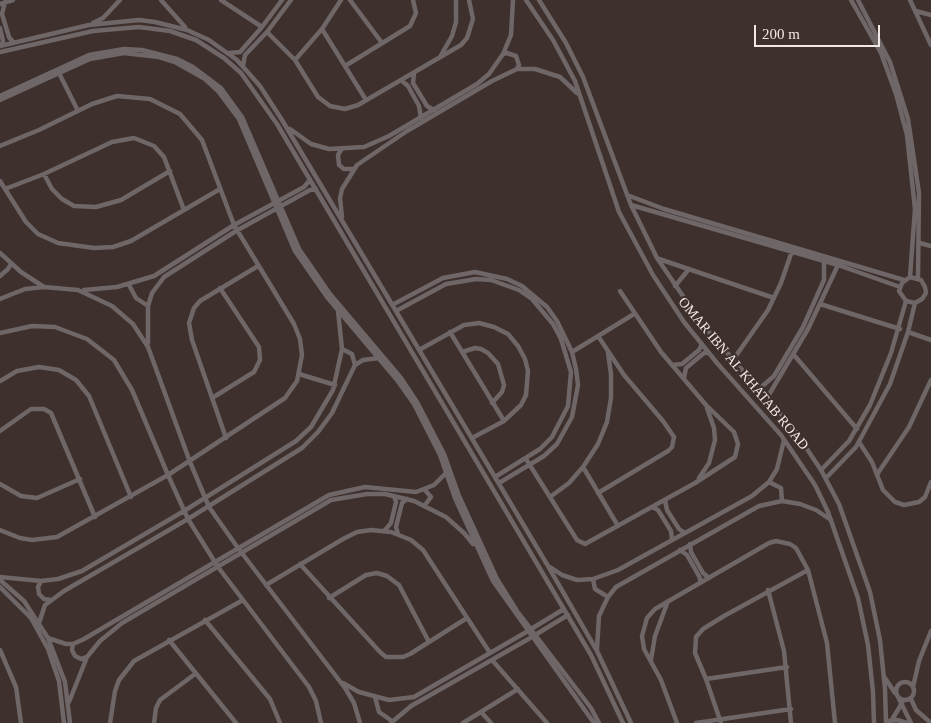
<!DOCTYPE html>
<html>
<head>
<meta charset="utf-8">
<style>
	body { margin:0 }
	#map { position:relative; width:931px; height:723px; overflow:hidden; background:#3e302d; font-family:Georgia,serif }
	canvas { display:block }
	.scale { position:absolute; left:754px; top:25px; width:126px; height:22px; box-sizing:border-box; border:2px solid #f1e8e6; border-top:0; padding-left:6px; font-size:15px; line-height:18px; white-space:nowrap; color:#f1e8e6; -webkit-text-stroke:4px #3e302d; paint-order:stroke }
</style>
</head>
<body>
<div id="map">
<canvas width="931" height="723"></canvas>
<div class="scale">200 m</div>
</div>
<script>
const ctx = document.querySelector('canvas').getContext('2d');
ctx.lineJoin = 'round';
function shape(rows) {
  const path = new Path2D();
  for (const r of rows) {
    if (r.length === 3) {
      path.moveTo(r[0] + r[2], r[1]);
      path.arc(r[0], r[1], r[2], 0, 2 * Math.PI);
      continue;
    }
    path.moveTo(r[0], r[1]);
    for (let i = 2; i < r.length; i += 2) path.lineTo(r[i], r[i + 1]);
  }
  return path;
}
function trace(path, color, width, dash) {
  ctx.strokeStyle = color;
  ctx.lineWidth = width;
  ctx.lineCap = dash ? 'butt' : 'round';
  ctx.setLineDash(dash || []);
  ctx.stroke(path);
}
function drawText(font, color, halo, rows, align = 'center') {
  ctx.font = font + ' Georgia,serif';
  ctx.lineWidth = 4.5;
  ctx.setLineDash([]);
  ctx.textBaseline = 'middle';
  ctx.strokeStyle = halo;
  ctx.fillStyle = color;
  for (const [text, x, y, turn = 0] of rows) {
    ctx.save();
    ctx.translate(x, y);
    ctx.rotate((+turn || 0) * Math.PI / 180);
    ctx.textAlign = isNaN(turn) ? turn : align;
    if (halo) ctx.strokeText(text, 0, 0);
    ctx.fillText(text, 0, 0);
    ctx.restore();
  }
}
trace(shape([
	[161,0,185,27],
	[221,0,262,27],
	[350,0,382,43],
	[526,0,553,40,575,81,619,212,653,275,684,322,717,363,781,435,815,485,828,512,858,598,868,645,873,692,874,723],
	[539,0,566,43,583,77,631,205,657,258,702,324,793,428,821,470,839,504,870,592,880,640,885,689,886,723],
	[851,0,881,53,896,94,907,135,915,209,910,277],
	[858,0,890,62,908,119,919,193,918,278],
	[910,0,931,45],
	[5,2,2,14,9,37,13,42],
	[0,4,13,0],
	[916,11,931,15],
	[93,23,103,18,120,0],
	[0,28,3,41,1,46],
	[322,29,366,100],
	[267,32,295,60,318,97,330,106,345,109,358,105,461,45,467,38,473,19,469,0],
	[0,46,89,25,139,20,155,22,187,30,209,40,237,60,260,86,282,120,548,566,597,651,631,723],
	[0,52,93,31,139,27,170,31,196,40,224,58,241,73,277,124,591,655,623,723],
	[229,53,240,52,262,27,282,0],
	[503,54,507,53,516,56,519,65,517,69],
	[440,57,452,36,456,22,456,0],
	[295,60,322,29,341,0],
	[243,66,245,55,267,32,291,0],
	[345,66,410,26,416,13,413,0],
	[59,73,78,111],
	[414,73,413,83,427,106,434,110],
	[401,80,408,86,419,106,421,118],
	[0,96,89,55,124,49,142,50,177,59,193,67,221,88,242,117,299,249,330,294,401,378,417,402,444,454,459,496,497,579,517,611,591,708,599,723],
	[0,100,90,59,124,53,159,57,175,62,205,79,218,91,239,119,295,251,327,297,397,380,414,404,440,455,455,498,493,581,594,723],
	[290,129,311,144,329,149,364,147,389,136,477,84,489,74,503,54,511,35,513,0],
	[0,146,39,130,92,104,117,96,150,99,180,114,202,140,234,225,294,324,300,339,302,355,297,381,285,398,168,475,57,537,32,540,20,538,0,530],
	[341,150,338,155,339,165,344,169,353,169],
	[44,174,52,189,62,199,74,206,96,207,121,200,170,171],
	[0,181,26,222,38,234,58,243,94,248,113,247,131,241,220,189],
	[5,189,44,174,112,142,134,138,154,146,164,157,184,210],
	[627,195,664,209,904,280],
	[631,205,838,265,900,287],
	[342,217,340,198,342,189,357,165,407,131,492,81,517,69,535,69,560,77,577,93],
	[920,243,931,246],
	[0,253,21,272,44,287],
	[659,259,774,298],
	[0,276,8,269,11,264],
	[129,285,136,298,148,306],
	[675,286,689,269],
	[84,290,117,287,154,276,234,225,304,187,310,180],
	[0,299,25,289,44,287,78,290,112,306,133,324,148,347,190,462,209,507,238,548,345,688,354,703,360,723],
	[820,304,900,329],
	[392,305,443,278,475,272,507,279,522,286,547,307,557,321,572,352,576,369,578,385,572,417,557,444,544,456,499,483],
	[396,311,446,284,476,279,491,280,519,290,532,299,553,324,561,339,571,372,568,406,552,437,540,449,495,477],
	[450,332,504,421],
	[908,332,931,340],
	[0,333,32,326,55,327,87,339,114,360,132,390,168,475,188,519,218,567,309,687,316,701,321,723],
	[148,343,148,306,152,293,164,277,236,231,310,190,316,189],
	[342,349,352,354,355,365],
	[419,350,464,325,479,323,494,327,508,334,518,346,525,359,528,371,526,395,521,405,504,421,472,438],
	[462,352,475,348,481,349,488,353,498,364,504,385,502,392,492,403],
	[572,352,634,314],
	[794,355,857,429],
	[733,360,768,310,781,283,792,251],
	[672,365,682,364,699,350,702,344],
	[299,374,335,385],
	[684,378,686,368,704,353,708,353],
	[0,381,17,371,39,367,59,370,76,380,89,396,131,497],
	[759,389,774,376,803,327,824,280,824,261],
	[212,398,254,372,260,360,259,347,220,288],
	[767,398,808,329,838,265],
	[0,431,31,409,44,409,51,413,95,517],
	[226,438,192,340,189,323,194,308,200,301,258,266],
	[859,442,872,462,883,490,895,502,904,505,919,502,925,497,931,482],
	[526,459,577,540,585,544,695,483,735,457,738,444,734,432,706,405,661,352,620,291],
	[583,467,618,526],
	[821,470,849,441,870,405,891,353,906,301],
	[878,473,909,427,931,380],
	[699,478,709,463,715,440,714,428,707,408],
	[826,478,856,447,890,384,908,332,915,303,922,299,926,293,925,287,921,280,910,277,902,283,899,291,906,301,915,303],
	[769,482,781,488,782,501],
	[0,484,21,496,37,498,80,479],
	[598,493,668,451,672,447,674,437,663,421,624,375,598,336],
	[550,497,569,483,583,467,598,444,607,422,611,398,611,374,608,353],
	[665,500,667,510,679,529,685,533],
	[425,505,431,497,425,490],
	[652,507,658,510,671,531,672,540],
	[385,530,391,523,396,502,394,496],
	[398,534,396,527,402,503,407,499],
	[690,544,691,552,703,573,709,578],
	[680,550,687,555,700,578,700,583],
	[300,564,380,652,386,657,403,657,410,654,467,618],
	[550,567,562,575,577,580,593,579,618,570,752,496,769,482,777,469,784,440],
	[0,577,41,581,58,579,82,571,184,511,296,441,311,427,333,390,342,349,338,311],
	[593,579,595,589,608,597],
	[0,580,24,601,48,638,65,682,70,723],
	[41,581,38,587,39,594,44,599,51,600],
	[266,585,343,539,357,532,371,530,391,532,411,540,423,550,490,653],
	[0,587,31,618,48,649,59,681,64,723],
	[768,590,784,651,791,723],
	[329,598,366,575,377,573,387,576,399,585,429,642],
	[205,620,270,699,280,723],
	[39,623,45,605,64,591,188,519,302,448,318,432,332,413,355,365,363,360,379,358],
	[531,629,564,609],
	[535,635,568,615],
	[48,638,66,644,73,644,84,639,329,495,365,487,416,492,434,485,447,472],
	[169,640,236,723],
	[73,644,72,650,75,656,81,659,87,657],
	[597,649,599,616,608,597,616,587,759,506,782,501,800,504,816,510,831,520],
	[0,650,16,687,21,723],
	[492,660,547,723],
	[651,660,655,636,668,601],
	[885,678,895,693],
	[706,679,787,667],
	[905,691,9],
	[343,683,359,692,389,700,414,697,528,631],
	[913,687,919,661,931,631],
	[375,697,379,712,392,721],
	[899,699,911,723],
	[911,699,916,710,931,723],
	[69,702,87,657,100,641,122,623,331,500,367,494,385,494,414,501,446,517,464,533,473,544],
	[481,712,491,723],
	[889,721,897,720,907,723],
	[110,723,115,691,119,680,134,661,243,600],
	[154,723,156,708,160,700,195,674],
	[391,723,411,706,532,637],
	[463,723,518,689],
	[677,723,661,680,644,649,642,636,647,618,655,609,769,543,776,541,790,544,796,548,808,570,827,643,835,723],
	[696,723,791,709],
	[721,723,706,679,695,653,696,637,703,629,724,616,808,570],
	[890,723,902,703]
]), '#6e6667', 4.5);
drawText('14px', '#f1e8e6', '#3e302d', [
	["OMAR IBN AL KHATAB ROAD",743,374,50]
]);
</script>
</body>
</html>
